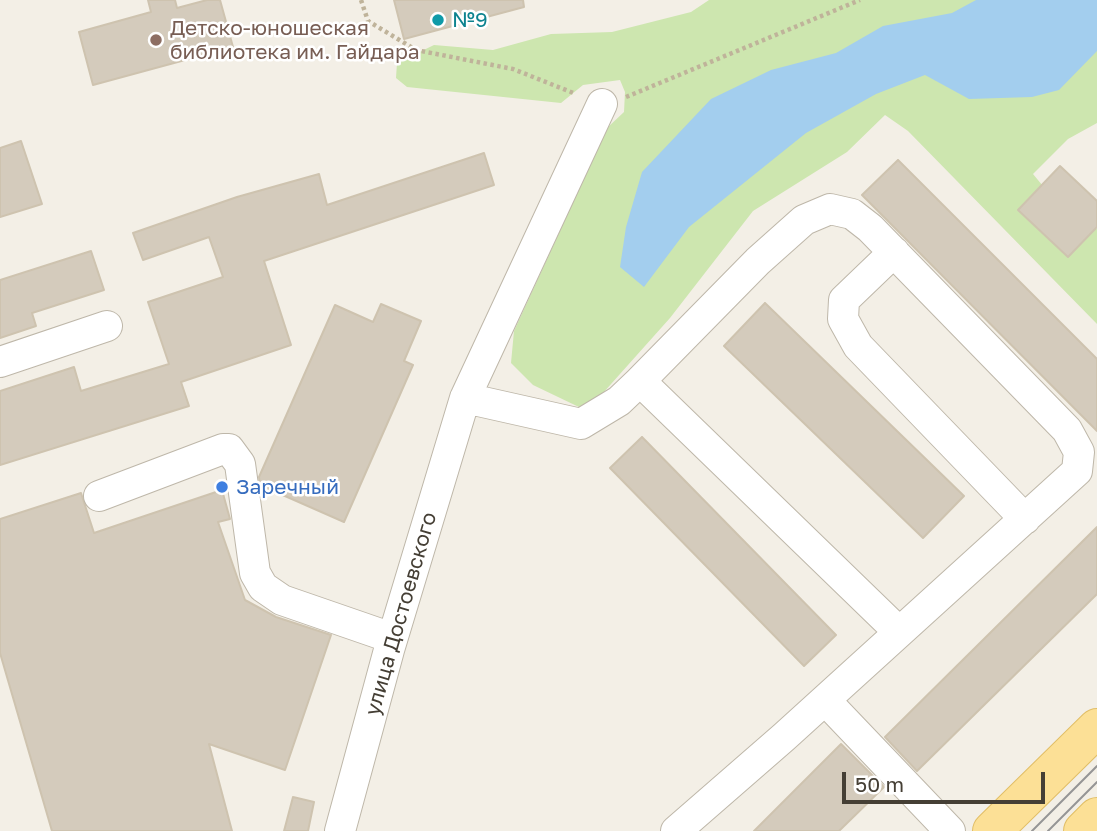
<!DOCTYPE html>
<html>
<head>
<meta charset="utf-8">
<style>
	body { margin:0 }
	#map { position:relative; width:1097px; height:831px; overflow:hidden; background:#f3efe6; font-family:"Golos Text",sans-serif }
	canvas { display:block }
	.scale { position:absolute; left:842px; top:772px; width:203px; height:32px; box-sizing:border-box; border:4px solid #453f35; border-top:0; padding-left:9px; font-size:21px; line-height:24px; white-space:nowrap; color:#453f35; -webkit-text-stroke:5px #fff; paint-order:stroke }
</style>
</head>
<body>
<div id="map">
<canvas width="1097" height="831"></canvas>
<div class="scale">50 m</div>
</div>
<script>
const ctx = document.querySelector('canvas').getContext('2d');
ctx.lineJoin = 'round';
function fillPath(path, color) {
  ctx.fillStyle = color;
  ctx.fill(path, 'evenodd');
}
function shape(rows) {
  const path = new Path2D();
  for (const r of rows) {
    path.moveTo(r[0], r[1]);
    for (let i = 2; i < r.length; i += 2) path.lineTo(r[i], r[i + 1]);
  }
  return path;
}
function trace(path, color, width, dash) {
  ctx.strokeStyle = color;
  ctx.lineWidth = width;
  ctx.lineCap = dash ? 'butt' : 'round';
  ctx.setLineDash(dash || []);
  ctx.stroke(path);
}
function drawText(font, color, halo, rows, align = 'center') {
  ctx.font = font + ' "Golos Text",sans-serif';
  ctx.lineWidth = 5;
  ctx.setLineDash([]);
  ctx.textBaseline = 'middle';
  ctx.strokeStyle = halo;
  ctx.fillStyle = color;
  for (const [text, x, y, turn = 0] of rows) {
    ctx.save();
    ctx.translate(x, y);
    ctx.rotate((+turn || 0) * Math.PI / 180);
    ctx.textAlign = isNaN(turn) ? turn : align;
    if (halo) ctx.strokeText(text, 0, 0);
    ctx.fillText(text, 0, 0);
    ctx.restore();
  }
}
fillPath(shape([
	[709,0,1097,0,1097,123,1068,139,1033,174,1076,226,1097,229,1097,324,908,131,885,115,847,152,753,211,670,318,603,393,581,408,533,385,511,363,514,331,607,128,624,112,625,92,620,80,583,85,561,103,407,87,396,78,397,63,434,45,493,50,551,34,612,32,691,12]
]), '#cde6af');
fillPath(shape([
	[976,0,1097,0,1097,51,1059,90,1032,97,969,99,925,75,876,94,806,133,689,227,644,287,620,267,626,227,642,172,711,99,771,70,836,53,883,26,952,13]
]), '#a3ceee');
const building = shape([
	[148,0,175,0,177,8,207,0,220,0,233,47,93,85,79,32,151,12,148,0],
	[394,0,523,0,524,7,404,39,394,0],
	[21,141,42,204,0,217,0,148,21,141],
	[484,153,494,185,264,261,291,345,181,382,189,406,0,465,0,391,74,367,81,391,169,364,148,302,223,277,209,237,143,260,133,233,237,197,319,174,327,205,484,153],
	[898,160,1097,359,1097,431,862,195,898,160],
	[1060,166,1097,201,1097,227,1068,257,1018,210,1060,166],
	[91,251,104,290,32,313,36,326,0,338,0,280,91,251],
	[765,303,964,496,923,538,724,346,765,303],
	[381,304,421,321,404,361,413,365,344,522,260,485,259,477,335,305,373,322,381,304],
	[642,437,836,635,804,666,610,468,642,437],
	[222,490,230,519,218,522,245,600,276,617,331,635,285,770,209,744,232,831,52,831,0,653,0,519,81,493,94,533,222,490],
	[1097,527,1097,594,917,771,885,737,1097,527],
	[841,744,884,787,839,831,754,831,841,744],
	[293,797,314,802,308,831,284,831,293,797]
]);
fillPath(building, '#d4cbbc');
trace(building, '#cec3af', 2);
const minor = shape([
	[894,252,844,300,843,319,858,346,1025,519],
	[0,362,107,326],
	[465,398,581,424,619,401,640,381],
	[99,496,223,449,229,449,240,464,255,573,263,587,282,600,392,638],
	[825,700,950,831],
	[340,831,389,650,465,398,602,104],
	[676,831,784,737,1077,471,1079,452,1067,430,870,228,852,214,830,209,804,220,758,261,640,381,898,631]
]);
const major = shape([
	[992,831,1097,728],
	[1083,831,1097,817]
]);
trace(minor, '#beb7a9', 32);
trace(major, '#e1be66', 40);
trace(shape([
	[361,0,368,21,416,50,513,69,576,94],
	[626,97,860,0]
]), '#bfb39a', 4.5, [3.5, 3.5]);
trace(minor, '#fff', 30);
trace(major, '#fce096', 38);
trace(shape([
	[1032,831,1097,766],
	[1048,831,1097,782]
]), '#959595', 2);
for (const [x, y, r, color] of [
	[438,20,7,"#0f9aa8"],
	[156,40,7,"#8d6e63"],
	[222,487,7,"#3f7fe0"]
]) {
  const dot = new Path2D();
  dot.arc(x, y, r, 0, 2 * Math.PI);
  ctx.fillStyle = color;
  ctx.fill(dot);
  trace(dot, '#fff', 2.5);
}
drawText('21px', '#0d838f', '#fff', [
	["№9",452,20]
], 'left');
drawText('21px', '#785e54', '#fff', [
	["Детско-юношеская",170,28],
	["библиотека им. Гайдара",170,52]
], 'left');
drawText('21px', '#366cbe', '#fff', [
	["Заречный",236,487]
], 'left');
drawText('21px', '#453f35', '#fff', [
	["улица Достоевского",401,614,-74]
]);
</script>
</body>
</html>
